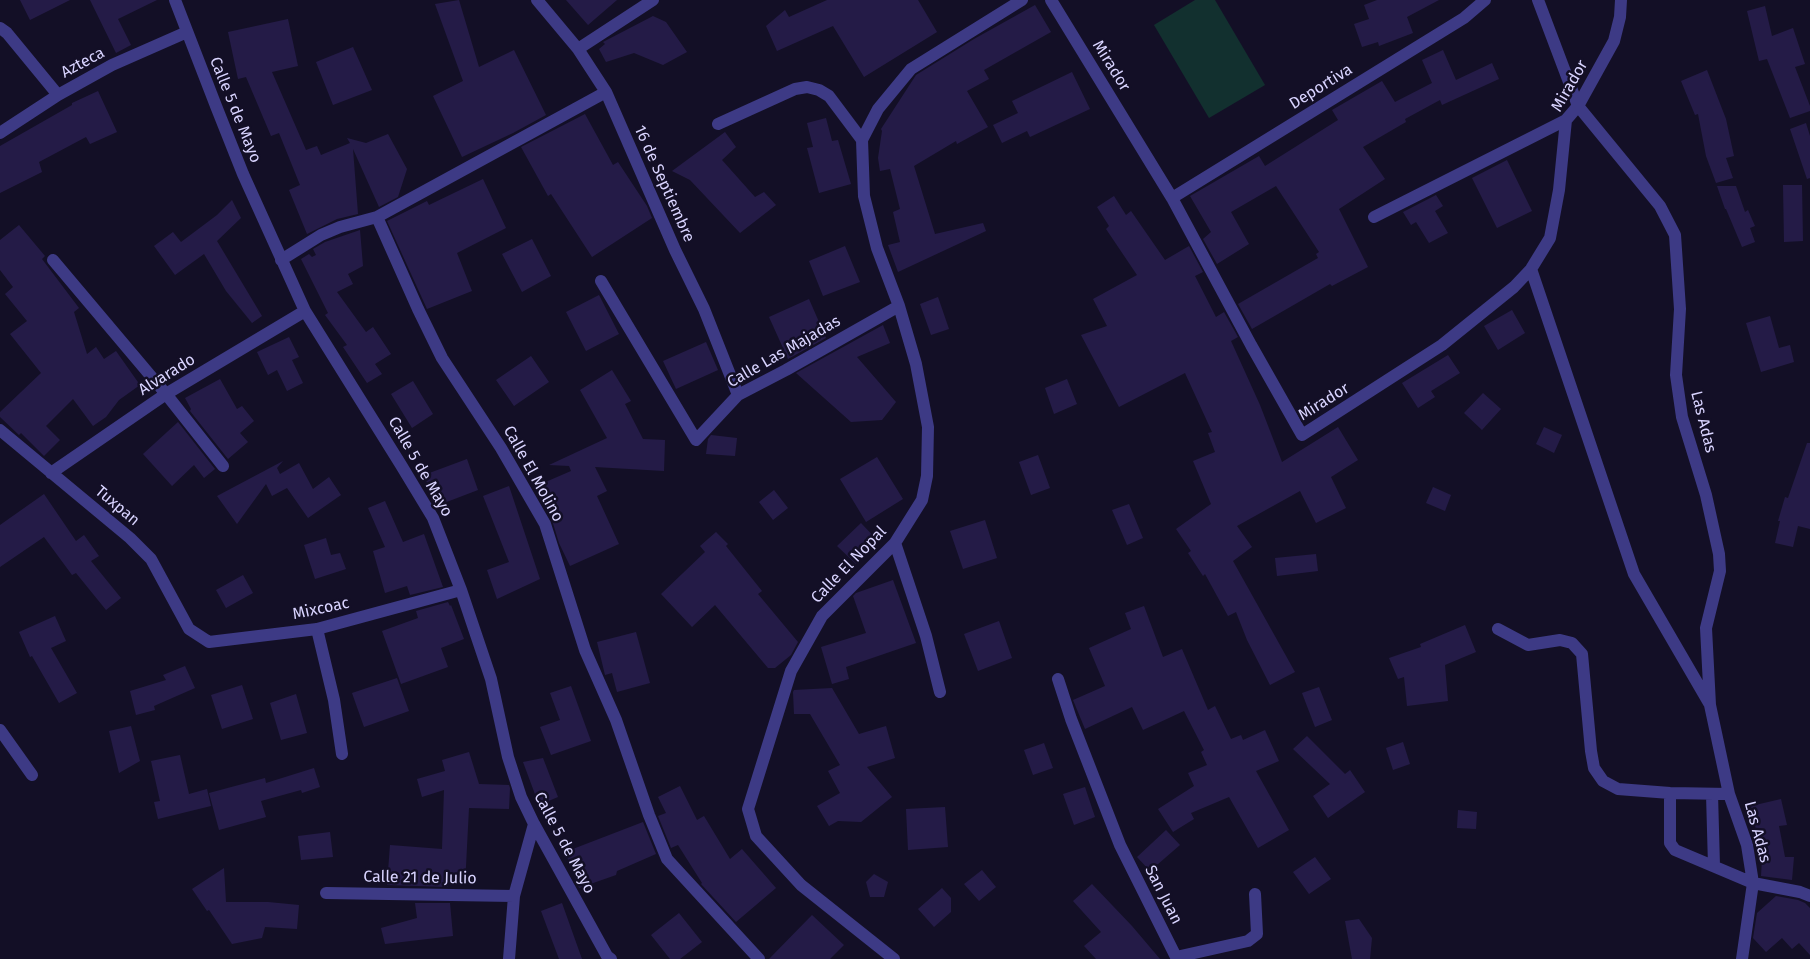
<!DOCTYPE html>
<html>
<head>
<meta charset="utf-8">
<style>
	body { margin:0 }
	canvas { display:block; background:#130f26 }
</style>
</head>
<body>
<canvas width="1810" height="959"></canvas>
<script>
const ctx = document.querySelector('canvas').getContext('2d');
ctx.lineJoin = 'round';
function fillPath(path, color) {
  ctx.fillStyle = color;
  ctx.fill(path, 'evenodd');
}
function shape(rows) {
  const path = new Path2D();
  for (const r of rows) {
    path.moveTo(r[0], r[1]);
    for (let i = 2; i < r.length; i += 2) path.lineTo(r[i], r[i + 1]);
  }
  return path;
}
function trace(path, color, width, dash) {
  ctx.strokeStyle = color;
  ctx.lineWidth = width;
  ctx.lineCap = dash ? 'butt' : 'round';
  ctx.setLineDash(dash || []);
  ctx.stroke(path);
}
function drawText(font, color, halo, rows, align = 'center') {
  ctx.font = font + ' "Fira Sans",sans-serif';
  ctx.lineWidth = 5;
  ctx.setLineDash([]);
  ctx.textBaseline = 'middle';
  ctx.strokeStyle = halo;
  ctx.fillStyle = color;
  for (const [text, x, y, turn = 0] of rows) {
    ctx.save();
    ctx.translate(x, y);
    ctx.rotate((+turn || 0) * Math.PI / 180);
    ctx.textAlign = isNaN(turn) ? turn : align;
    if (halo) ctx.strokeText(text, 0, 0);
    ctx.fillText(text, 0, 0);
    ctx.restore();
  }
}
fillPath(shape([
	[1195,0,1215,0,1265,85,1209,118,1154,25]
]), '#12302f');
fillPath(shape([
	[20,0,70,0,30,20],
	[90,0,157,0,118,19,131,45,116,53],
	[459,0,479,67,514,50,546,115,513,133,462,157,433,96,463,81,435,4],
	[566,0,617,0,588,25],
	[827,0,918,0,937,32,864,77,833,26,777,51,766,26,785,10,789,17],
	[1377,0,1439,0,1407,17,1413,33,1379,46,1378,42,1362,47,1354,24,1369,19,1364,5],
	[1035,5,1051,32,984,70,989,79,967,91,988,127,957,144,956,141,914,166,935,234,983,223,986,231,898,272,888,245,900,242,893,212,900,209,890,169,880,171,878,158,882,131,881,129,916,75,974,39],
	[1765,6,1772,36,1793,28,1805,64,1795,67,1810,106,1810,111,1790,118,1767,59,1759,61,1747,11],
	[653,16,666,22,687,52,663,65,634,53,606,62,599,49,605,44,603,42],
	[288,19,298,66,272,72,306,150,317,146,321,155,350,143,347,138,366,143,388,134,407,169,398,197,379,207,353,149,358,214,337,219,307,234,289,190,300,185,279,133,271,136,246,77,238,79,228,32],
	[353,47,372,90,333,105,316,62],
	[1443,50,1456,80,1492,63,1499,79,1442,105,1440,100,1405,119,1406,122,1363,147,1385,179,1339,209,1368,267,1332,286,1330,284,1252,329,1238,304,1318,258,1316,254,1319,252,1276,186,1231,212,1249,244,1217,264,1203,239,1211,232,1190,196,1259,156,1265,166,1338,120,1332,110,1382,81,1395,102,1432,83,1422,60],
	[1707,70,1726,119,1734,156,1726,158,1733,178,1716,183,1706,156,1698,114,1695,115,1681,81],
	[1072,72,1090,109,1030,137,1027,131,1002,143,993,125,1018,113,1012,101],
	[98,91,117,132,90,144,86,137,39,162,42,172,0,193,0,146,72,105,72,103],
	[585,114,613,165,618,162,647,206,652,218,592,257,551,194,548,196,521,147],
	[826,118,832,141,838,140,851,184,819,193,807,148,813,147,807,123],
	[1806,123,1810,136,1810,178,1807,179,1790,129],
	[725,132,736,147,722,160,755,197,764,192,776,205,740,233,690,180,672,171],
	[1507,160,1532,211,1497,228,1472,178],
	[483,179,506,228,457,253,472,291,427,309,387,221,427,201,429,205],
	[1783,185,1802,185,1803,241,1784,242],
	[1717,186,1736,186,1745,212,1748,210,1755,226,1750,228,1755,242,1742,247,1726,209,1725,209],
	[1436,195,1443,206,1435,211,1448,233,1429,243,1416,222,1411,225,1403,212],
	[1114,196,1126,215,1131,211,1165,260,1189,246,1203,272,1195,276,1216,317,1224,312,1238,337,1231,341,1260,405,1282,462,1338,427,1358,460,1331,477,1346,508,1316,523,1300,491,1237,526,1252,547,1233,561,1295,672,1270,685,1247,640,1236,612,1228,616,1205,574,1203,576,1188,553,1191,551,1176,529,1211,504,1193,461,1215,452,1208,433,1212,432,1185,373,1119,407,1081,335,1107,326,1093,299,1137,275,1106,229,1109,226,1097,207],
	[232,200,241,218,217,241,262,316,252,323,226,291,204,254,175,275,154,246,173,232,181,242,217,215],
	[19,225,45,256,42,259,79,308,74,312,87,354,96,347,104,359,116,351,140,385,119,400,106,417,93,426,73,399,46,426,60,440,44,456,21,433,19,435,0,417,0,412,41,373,10,334,27,321,5,294,13,287,0,270,0,240],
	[360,230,363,266,348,274,353,284,337,292,366,332,373,327,391,354,375,364,382,374,367,383,343,347,347,345,325,315,328,313,301,259,309,254,312,257,316,255,313,249,325,242],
	[532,239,551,276,522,292,502,254],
	[845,246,860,282,823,296,809,261],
	[599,295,619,334,586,351,566,312],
	[938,297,949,329,931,335,920,304],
	[809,299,826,338,788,359,769,317],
	[1512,310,1525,333,1498,350,1484,326],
	[1770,316,1779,348,1790,345,1794,362,1761,372,1746,323],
	[883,325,890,343,857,357,896,402,882,420,851,422,796,373],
	[289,337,299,357,292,360,303,383,287,391,277,370,268,375,257,352],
	[706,342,718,370,676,389,663,361],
	[1448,355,1460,373,1431,391,1435,397,1418,408,1402,383],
	[531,356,549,382,514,406,496,380],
	[612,370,631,401,625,404,643,439,665,440,664,471,595,467,607,491,597,496,619,544,570,566,559,543,552,520,534,487,571,471,569,466,549,465,607,438,580,390],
	[220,379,237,409,242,406,254,421,240,433,248,442,228,459,190,411,191,409,185,398],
	[1067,379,1077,404,1054,414,1045,388],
	[413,381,433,414,412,428,391,394],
	[1483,393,1501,409,1482,430,1464,413],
	[178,422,215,469,204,478,194,465,172,486,143,454],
	[1544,427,1562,435,1554,453,1536,444],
	[711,435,737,438,735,456,706,454,708,439],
	[1807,443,1810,443,1810,529,1798,526,1793,547,1775,543,1780,521,1778,521,1785,497,1788,498],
	[1038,455,1050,488,1031,495,1019,462],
	[877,457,903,499,866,522,840,479],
	[467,459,478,490,444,503,439,490,431,493,424,475],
	[283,461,277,468,280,474,299,463,313,489,329,477,341,495,308,518,287,488,272,496,266,484,237,524,217,496],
	[509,486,540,579,497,599,487,570,509,562,483,496],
	[1433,487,1451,495,1445,511,1426,503],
	[774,490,788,508,773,520,759,502],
	[44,494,76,541,84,535,99,556,91,561,121,598,106,610,76,573,72,575,44,537,0,567,0,525],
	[385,501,403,542,424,534,443,587,410,595,407,586,385,593,373,551,385,547,368,508],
	[1129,504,1143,538,1127,545,1112,510],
	[985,520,997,558,963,569,950,531],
	[861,523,879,542,856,564,837,546],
	[716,532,728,544,726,546,762,591,758,594,798,642,791,655,775,668,768,668,715,605,692,627,661,594,705,552,700,546],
	[326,538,331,555,340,553,346,569,315,579,304,545],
	[1316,554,1318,571,1277,576,1275,558],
	[243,575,253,593,226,608,216,590],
	[893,580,916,643,846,667,849,679,832,684,821,647,866,633,853,596,856,593],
	[448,602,450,606,451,605,464,639,441,648,448,667,401,684,382,631,418,618,416,611],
	[1144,606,1163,657,1182,649,1208,710,1215,706,1231,739,1241,735,1243,740,1265,730,1279,761,1256,771,1289,830,1258,848,1229,797,1191,813,1194,819,1173,832,1158,809,1194,786,1188,773,1207,765,1201,752,1204,750,1184,711,1143,730,1132,707,1085,729,1073,700,1105,686,1089,648,1131,629,1125,613],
	[55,616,66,641,51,648,77,693,59,703,32,656,30,657,19,632],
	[999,621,1012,658,978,671,964,634],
	[1465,625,1476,652,1445,665,1448,701,1407,706,1404,677,1398,679,1389,658,1421,647,1420,644],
	[636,632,650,683,617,692,612,673,605,675,597,642],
	[185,666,195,688,154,706,155,710,136,715,130,691,166,680,163,675],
	[397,678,409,711,364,727,352,693],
	[242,685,253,719,222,729,211,695],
	[571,686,591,741,551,755,540,727,560,720,550,693],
	[1319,687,1332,720,1315,727,1302,693],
	[832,688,859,734,886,726,895,758,867,767,892,797,861,822,838,821,829,826,817,806,840,793,828,771,840,765,810,714,794,714,793,692,794,690],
	[296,694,307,733,281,740,270,703],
	[131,726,140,761,119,773,109,731],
	[1307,736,1345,774,1350,770,1365,792,1328,818,1313,796,1330,784,1293,749],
	[1403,742,1410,764,1393,770,1386,748],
	[1044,743,1053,768,1033,775,1024,750],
	[469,752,479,784,509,785,510,788,509,809,469,808,465,885,448,884,448,887,387,885,390,845,442,849,444,790,422,797,417,779,445,771,442,760],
	[180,755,189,794,207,789,211,806,158,819,154,802,160,801,151,761],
	[543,758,558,797,539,805,523,762],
	[314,768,320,787,302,793,301,790,261,801,266,817,219,830,209,793,265,778,266,783],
	[680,786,697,820,704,816,730,859,742,849,776,888,736,922,701,884,702,883,678,845,671,848,658,816,666,813,658,797],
	[1085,787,1095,817,1074,825,1063,794],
	[1781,799,1787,825,1779,826,1785,857,1794,857,1792,880,1761,876,1762,859,1751,806],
	[945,807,948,847,908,850,906,809],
	[1458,810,1477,812,1476,829,1457,828],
	[643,822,656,854,617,871,616,875,579,888,565,852],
	[1166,830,1180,845,1150,871,1137,857],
	[330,832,333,857,301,860,298,836],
	[1315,857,1331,879,1309,894,1293,872],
	[224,868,226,902,268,902,299,905,297,929,265,927,262,938,232,944,209,910,207,911,192,889],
	[982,870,996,887,979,901,964,884],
	[874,874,888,882,884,897,870,897,866,882],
	[1092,884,1132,926,1160,959,1096,959,1084,946,1101,932,1073,901],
	[942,888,951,898,951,912,934,927,918,909],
	[1776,896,1798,900,1805,903,1810,908,1810,955,1799,943,1792,949,1782,938,1766,952,1753,938,1757,913],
	[415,903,450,903,453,936,385,944,381,928,417,918],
	[562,903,582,959,559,959,541,911],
	[679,913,702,942,680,959,670,959,651,935],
	[812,915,844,945,830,959,769,959],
	[1359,919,1372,938,1370,959,1352,959,1345,921]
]), '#241b47');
trace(shape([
	[175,0,216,106,243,174,305,311,401,465,433,518,461,590,491,679,508,757,521,797,534,824,607,956,611,959],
	[537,0,578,49,606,92,675,250,704,309,738,395],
	[1051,0,1172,198,1251,345,1302,435,1442,345,1514,287,1531,269,1550,238,1559,190,1566,120,1578,106,1614,41,1620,17,1621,0],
	[1538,0,1578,106,1660,206,1675,235,1680,309,1676,375,1682,417,1706,495,1719,554,1720,571,1706,628,1710,705,1729,794,1747,845,1753,883,1742,959],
	[0,28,7,33,58,95],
	[578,49,653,0],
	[718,124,795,89,807,87,819,90,829,96,862,140],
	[0,133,58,95,112,65,187,32],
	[1172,198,1464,18,1485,0],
	[377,217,606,92],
	[1374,217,1566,120],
	[53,260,166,394,223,466],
	[281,260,321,235,340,227,377,217,418,309,442,358,501,448,545,524,585,650,616,720,649,815,667,859,759,959],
	[1531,269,1634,574,1709,703],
	[601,281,696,440,738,395,786,370,899,306],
	[0,430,130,538,151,559,189,629,209,642,317,629,461,590],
	[51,473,166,394,305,311],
	[895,543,926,636,940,692],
	[317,629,334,700,342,754],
	[1498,629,1528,645,1560,640,1572,643,1582,654,1591,751,1594,768,1603,781,1618,789,1670,793,1729,794],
	[1058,679,1071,719,1120,845,1177,959],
	[0,730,32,775],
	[1670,793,1670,843,1675,850,1753,883,1800,892,1810,896],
	[1712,794,1714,866],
	[326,893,514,896],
	[1176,957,1248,941,1257,934,1255,894],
	[509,959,514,896,534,824],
	[894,959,801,885,756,836,748,809,791,671,822,616,895,543,922,500,927,476,928,427,916,364,899,306,877,248,864,196,862,140,878,109,911,69,1022,0]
]), '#3d3a85', 12);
drawText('16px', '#d9d4ff', '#130f26', [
	["Azteca",83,63,-28],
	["Mirador",1111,66,58],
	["Mirador",1570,86,-60],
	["Deportiva",1321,87,-32],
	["Calle 5 de Mayo",235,110,68],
	["16 de Septiembre",664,184,66],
	["Calle Las Majadas",784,352,-30],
	["Alvarado",167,375,-32],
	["Mirador",1324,402,-32],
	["Las Adas",1703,422,76],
	["Calle 5 de Mayo",420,467,60],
	["Calle El Molino",533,474,61],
	["Tuxpan",117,506,40],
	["Calle El Nopal",849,565,-46],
	["Mixcoac",321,609,-12],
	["Las Adas",1757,832,75],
	["Calle 5 de Mayo",564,843,62],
	["Calle 21 de Julio",420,878,1],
	["San Juan",1163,895,63]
]);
</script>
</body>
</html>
